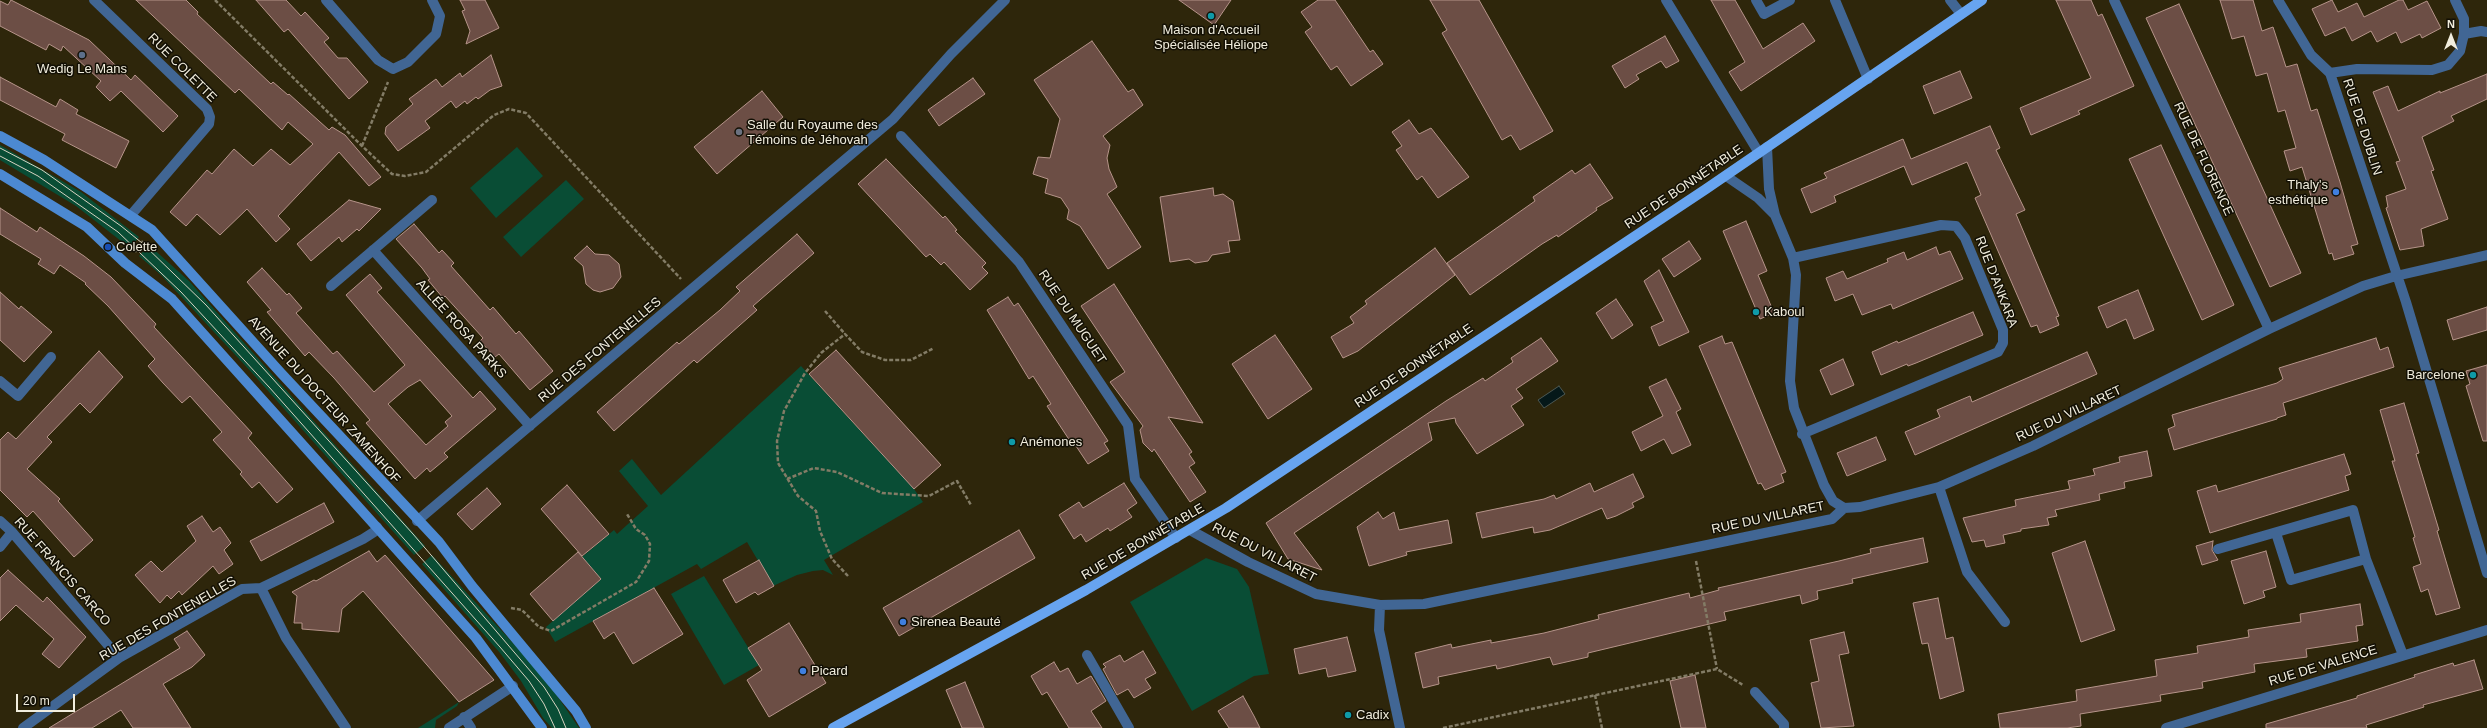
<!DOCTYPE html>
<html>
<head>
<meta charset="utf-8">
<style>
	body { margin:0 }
	#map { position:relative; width:2487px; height:728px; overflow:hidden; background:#2e260b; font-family:Helvetica,sans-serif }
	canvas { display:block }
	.north { position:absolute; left:2431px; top:16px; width:40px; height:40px; -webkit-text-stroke:3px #131005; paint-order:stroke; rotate:0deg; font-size:11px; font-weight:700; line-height:16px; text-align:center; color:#f1eddd }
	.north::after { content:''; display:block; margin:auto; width:14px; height:18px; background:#f1eddd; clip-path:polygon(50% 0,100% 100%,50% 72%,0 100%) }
	.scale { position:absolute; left:16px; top:694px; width:59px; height:18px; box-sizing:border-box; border:2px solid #f1eddd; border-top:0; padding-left:5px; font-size:12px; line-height:14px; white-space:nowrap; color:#f1eddd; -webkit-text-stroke:3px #131005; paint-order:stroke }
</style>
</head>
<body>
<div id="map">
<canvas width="2487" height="728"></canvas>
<div class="north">N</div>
<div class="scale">20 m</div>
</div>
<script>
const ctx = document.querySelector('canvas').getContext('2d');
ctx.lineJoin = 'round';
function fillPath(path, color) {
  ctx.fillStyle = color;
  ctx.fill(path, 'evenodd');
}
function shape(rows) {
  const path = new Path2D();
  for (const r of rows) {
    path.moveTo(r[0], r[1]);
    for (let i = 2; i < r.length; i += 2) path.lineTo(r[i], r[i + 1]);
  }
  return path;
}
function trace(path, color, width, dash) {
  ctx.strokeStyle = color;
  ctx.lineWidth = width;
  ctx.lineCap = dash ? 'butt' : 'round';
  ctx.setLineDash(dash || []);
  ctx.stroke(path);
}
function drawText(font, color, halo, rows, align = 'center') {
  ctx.font = font + ' Helvetica,sans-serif';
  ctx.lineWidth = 3;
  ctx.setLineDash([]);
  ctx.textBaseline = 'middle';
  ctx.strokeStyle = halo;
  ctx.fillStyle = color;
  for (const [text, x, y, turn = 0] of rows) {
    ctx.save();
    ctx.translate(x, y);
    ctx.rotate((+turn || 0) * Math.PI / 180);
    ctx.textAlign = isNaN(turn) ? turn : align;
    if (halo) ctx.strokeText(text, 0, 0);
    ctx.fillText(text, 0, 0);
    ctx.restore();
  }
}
fillPath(shape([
	[0,145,81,192,139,237,130,248,76,206,0,160],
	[517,147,543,176,496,218,470,188],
	[566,180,584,199,521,257,503,237],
	[149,245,189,281,425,546,414,555,253,374,161,275,139,256],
	[801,366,914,489,923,502,824,560,833,575,823,570,813,571,797,575,773,586,747,542,701,569,697,564,555,642,546,627,601,579,582,557,614,530,617,534,648,506,619,471,632,459,661,495],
	[432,555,545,678,579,728,552,728,543,718,521,681,500,653,422,564],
	[1206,558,1237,569,1249,587,1269,674,1254,676,1192,711,1130,602],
	[704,576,759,665,724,685,671,594],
	[459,702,457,706,436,720,435,728,418,728]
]), '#094d35');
const water = shape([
	[1559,386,1565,394,1544,408,1538,400,1559,386]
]);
fillPath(water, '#051819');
trace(water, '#4c5854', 1);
const building = shape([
	[11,0,89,40,131,80,135,75,178,116,163,132,121,91,110,101,96,87,101,81,63,46,61,51,49,44,46,50,0,26,0,1,8,5,11,0],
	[136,0,186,0,198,12,197,14,271,84,273,82,288,95,289,94,329,130,332,127,345,135,381,177,369,186,339,152,278,216,290,229,276,242,247,209,220,235,197,214,186,226,170,212,207,170,212,174,234,149,253,166,271,149,290,165,313,144,288,122,282,130,239,89,235,93,136,0],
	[256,0,286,0,301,16,305,12,329,38,324,42,338,58,347,58,368,82,349,99,288,29,284,32,256,0],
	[460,0,485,0,499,28,466,44,470,31,462,11,465,10,460,0],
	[1179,0,1231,0,1214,25,1179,0],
	[1318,0,1335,0,1370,52,1373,50,1383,64,1351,86,1337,66,1331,70,1305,32,1312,27,1301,12,1318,0],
	[1430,0,1479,0,1553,131,1520,150,1511,135,1502,140,1442,33,1447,30,1430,0],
	[1711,0,1735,0,1763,49,1803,23,1815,41,1741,91,1729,72,1745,62,1711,0],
	[2056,0,2091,0,2098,16,2102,14,2134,86,2078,111,2080,114,2031,135,2020,108,2091,78,2056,0],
	[2220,0,2253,0,2262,31,2273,27,2286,67,2297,64,2311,111,2317,109,2340,182,2358,244,2351,246,2354,254,2334,260,2332,253,2329,254,2302,167,2290,171,2284,151,2296,148,2285,110,2278,112,2267,73,2256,76,2244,36,2232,39,2220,0],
	[2332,0,2338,12,2357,3,2364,17,2399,0,2403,0,2408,10,2427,1,2441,28,2422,38,2420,34,2401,43,2396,32,2377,42,2371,31,2352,41,2345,27,2325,36,2312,9,2332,0],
	[2179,4,2301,273,2270,287,2146,18,2179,4],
	[1665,36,1679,61,1666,68,1661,61,1636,75,1639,79,1625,88,1612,66,1665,36],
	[1092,41,1128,92,1133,89,1143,105,1103,136,1110,145,1107,158,1109,169,1117,187,1107,194,1141,247,1108,269,1080,226,1067,219,1069,210,1061,198,1045,193,1048,179,1033,174,1038,157,1050,158,1060,119,1034,80,1092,41],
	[491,55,502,86,490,90,478,99,476,97,467,104,465,101,456,108,451,101,425,121,430,128,398,151,385,134,386,127,413,104,409,99,436,79,442,87,460,73,462,77,491,55],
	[1960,71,1972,98,1934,114,1923,86,1960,71],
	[2487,74,2487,99,2451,116,2454,121,2422,137,2434,170,2431,171,2448,219,2421,229,2424,246,2400,250,2386,208,2388,207,2386,196,2406,189,2396,162,2400,161,2373,92,2388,86,2398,111,2440,91,2440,93,2487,74],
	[0,77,56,107,60,99,78,110,76,114,129,141,116,168,62,140,65,134,0,100,0,77],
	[973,78,985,94,939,126,928,110,973,78],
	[762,91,783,117,717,174,694,147,762,91],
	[1409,120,1419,134,1431,128,1469,177,1438,198,1422,176,1417,180,1396,150,1402,146,1392,132,1409,120],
	[1990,126,2000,148,1996,150,2025,210,2016,214,2059,316,2056,317,2059,325,2040,333,2037,325,2031,327,1975,198,1981,195,1967,162,1912,185,1904,166,1834,196,1836,202,1811,213,1801,189,1827,178,1824,173,1903,139,1911,159,1990,126],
	[2161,145,2234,305,2202,320,2129,159,2161,145],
	[886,159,943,218,945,216,957,230,955,231,986,263,982,267,988,273,970,290,944,262,941,265,930,254,926,257,858,184,886,159],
	[1590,164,1613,198,1596,208,1597,210,1558,237,1557,235,1542,244,1470,295,1447,263,1535,201,1533,197,1572,170,1575,174,1590,164],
	[1213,188,1214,196,1223,194,1233,201,1240,240,1228,241,1230,252,1212,255,1208,261,1195,263,1189,259,1170,262,1160,197,1213,188],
	[349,200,381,209,359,231,357,229,342,242,339,237,311,261,297,244,349,200],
	[0,208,37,232,40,227,84,256,111,277,156,324,154,327,252,433,248,438,293,489,277,503,259,482,252,488,240,474,242,472,213,440,222,432,190,396,182,403,163,383,148,366,155,359,108,306,85,284,86,283,60,265,54,274,38,264,41,259,0,234,0,208],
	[1746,221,1767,271,1758,275,1774,313,1760,319,1723,231,1746,221],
	[414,224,439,253,442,250,454,263,451,266,490,310,493,307,516,334,519,331,553,371,530,390,499,354,495,357,480,341,483,338,445,296,443,298,428,280,430,279,422,268,396,239,414,224],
	[797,234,814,253,753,306,757,310,697,363,694,360,614,431,597,412,677,342,679,344,720,310,740,291,736,287,797,234],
	[1689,241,1701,259,1674,277,1662,259,1689,241],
	[587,246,595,254,609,255,619,264,621,277,613,288,600,292,593,290,586,284,583,266,574,258,587,246],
	[1936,247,1939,255,1950,251,1963,279,1893,309,1891,304,1862,315,1853,294,1835,301,1826,278,1843,271,1847,279,1888,262,1887,259,1904,252,1907,260,1936,247],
	[1435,248,1455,275,1358,351,1343,358,1331,337,1354,323,1350,317,1367,304,1365,301,1435,248],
	[262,268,287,295,289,293,302,308,296,313,333,354,337,351,374,392,405,365,346,295,370,274,382,288,377,292,473,398,480,391,496,409,444,453,448,457,430,472,427,468,415,479,366,423,370,420,334,378,309,352,305,356,267,312,271,310,247,282,262,268],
	[420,380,452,416,445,422,448,426,426,445,388,404,408,387,420,380],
	[1659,270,1689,332,1659,346,1651,327,1664,321,1644,281,1659,270],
	[1114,284,1203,423,1168,417,1192,452,1189,454,1195,463,1189,467,1206,492,1190,502,1154,449,1152,452,1143,443,1140,430,1143,426,1110,382,1125,372,1081,306,1114,284],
	[2138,290,2154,330,2134,339,2126,319,2107,328,2098,307,2138,290],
	[0,292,19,309,21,306,52,332,24,362,0,340,0,292],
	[1008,297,1014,306,1018,303,1108,441,1104,443,1109,451,1088,464,1072,440,1070,441,1047,406,1051,404,1033,376,1029,379,987,310,1008,297],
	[1616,299,1633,325,1612,339,1596,313,1616,299],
	[2487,307,2487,330,2453,340,2447,320,2487,307],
	[1973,312,1983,335,1916,363,1908,366,1907,364,1881,375,1872,352,1897,341,1898,343,1973,312],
	[1275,335,1312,389,1268,419,1232,364,1275,335],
	[1722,336,1725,344,1732,342,1786,472,1781,474,1784,482,1765,490,1761,483,1758,484,1699,346,1722,336],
	[1541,338,1558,361,1516,389,1523,398,1511,406,1524,425,1477,454,1456,423,1455,418,1428,423,1432,440,1294,533,1322,570,1288,559,1266,523,1446,401,1483,378,1485,381,1513,362,1511,358,1541,338],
	[2376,338,2380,350,2388,347,2394,367,2283,403,2286,415,2277,418,2277,419,2174,450,2168,429,2175,426,2172,415,2277,383,2283,379,2279,368,2376,338],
	[836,350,941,465,914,489,809,374,836,350],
	[99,351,123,377,90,413,80,403,47,437,52,442,27,469,60,499,58,501,93,540,74,557,33,511,27,517,0,490,0,440,8,432,16,439,99,351],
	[2087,352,2097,374,1915,455,1905,432,1940,417,1937,410,1970,396,1972,402,2087,352],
	[1843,359,1854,385,1831,395,1820,370,1843,359],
	[2487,365,2487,441,2483,441,2466,386,2470,384,2466,371,2487,365],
	[1666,379,1681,409,1676,412,1691,445,1672,454,1664,439,1641,451,1632,432,1663,416,1649,387,1666,379],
	[2404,403,2419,453,2416,454,2439,530,2437,531,2460,608,2436,615,2428,589,2421,592,2413,567,2421,564,2413,538,2415,537,2392,461,2395,461,2380,410,2404,403],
	[1876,437,1886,460,1847,476,1837,453,1876,437],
	[2147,451,2152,476,2124,482,2125,488,2099,494,2100,500,2055,510,2057,516,2047,518,2049,525,2021,529,2021,531,2003,535,2005,543,1986,547,1984,540,1972,542,1963,518,2016,506,2015,500,2070,489,2068,481,2095,475,2093,469,2120,462,2119,457,2147,451],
	[2344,454,2351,474,2345,476,2349,490,2210,533,2197,491,2216,485,2218,492,2344,454],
	[1633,474,1644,497,1632,503,1634,507,1616,516,1607,519,1602,508,1550,530,1534,533,1533,527,1482,538,1476,513,1544,499,1554,495,1556,499,1590,483,1594,492,1633,474],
	[1124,483,1137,503,1127,510,1132,517,1110,531,1108,528,1086,542,1081,534,1074,539,1059,515,1079,502,1083,508,1124,483],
	[567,485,609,534,582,556,541,509,567,485],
	[487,488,501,504,472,530,457,514,487,488],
	[324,503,334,522,261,561,250,541,324,503],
	[1378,512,1383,519,1394,512,1399,530,1448,520,1452,543,1406,552,1407,555,1369,566,1357,527,1378,512],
	[202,516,213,532,220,527,231,543,224,550,233,564,219,574,213,566,182,595,179,591,171,599,167,595,160,603,135,575,151,561,162,572,196,541,187,526,202,516],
	[1019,530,1035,558,899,636,883,608,1019,530],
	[1923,538,1928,562,1852,579,1853,583,1817,591,1818,599,1802,604,1800,595,1751,606,1724,612,1726,620,1588,653,1588,657,1553,665,1550,657,1497,669,1496,665,1438,677,1439,684,1423,688,1415,653,1451,644,1452,648,1491,640,1491,643,1544,633,1599,619,1598,615,1689,593,1690,598,1719,590,1718,588,1839,561,1871,553,1870,549,1923,538],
	[2085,541,2115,630,2081,642,2052,553,2085,541],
	[2213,541,2212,550,2218,560,2202,565,2196,546,2213,541],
	[369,551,377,562,385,555,494,680,459,702,363,591,342,609,339,632,302,629,302,623,294,623,297,596,292,592,314,580,316,581,369,551],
	[2266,551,2276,587,2263,591,2265,597,2244,604,2231,561,2266,551],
	[578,552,601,579,553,621,530,594,578,552],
	[759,560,774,586,758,595,755,592,736,603,723,580,759,560],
	[8,570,43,602,47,597,86,637,59,668,42,654,54,639,16,605,0,621,0,578,8,570],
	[654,588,683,634,633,664,614,632,604,639,593,621,654,588],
	[1938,598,1946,639,1953,637,1964,691,1940,699,1928,643,1922,644,1913,603,1938,598],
	[2360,604,2363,625,2356,626,2358,641,2306,649,2307,657,2254,664,2255,672,2202,682,2203,688,2160,695,2161,701,2080,714,2081,726,2067,728,2000,728,1998,714,2077,701,2076,690,2157,676,2155,660,2198,653,2197,646,2249,637,2248,630,2301,622,2300,614,2360,604],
	[789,623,826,683,769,717,747,680,762,670,748,648,789,623],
	[187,631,205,655,192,667,163,684,191,728,133,728,121,710,92,728,49,728,180,648,174,639,187,631],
	[1844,632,1849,653,1839,655,1854,726,1821,728,1811,683,1819,681,1810,640,1844,632],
	[1347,637,1356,671,1328,677,1326,668,1299,674,1294,649,1347,637],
	[1143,651,1156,673,1145,679,1151,688,1134,698,1128,689,1117,695,1103,669,1106,667,1103,664,1120,655,1124,662,1143,651],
	[2474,660,2483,689,2423,705,2424,707,2366,725,2367,728,2266,728,2266,724,2357,698,2357,696,2415,677,2414,675,2453,663,2454,666,2474,660],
	[1054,662,1060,672,1068,668,1077,684,1091,676,1106,701,1091,711,1102,728,1069,728,1047,692,1042,695,1031,676,1054,662],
	[1695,675,1706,728,1681,728,1670,681,1695,675],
	[965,682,984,728,962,728,946,690,965,682],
	[1243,696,1254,716,1260,728,1229,728,1218,711,1243,696]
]);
fillPath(building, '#6c4e45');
trace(building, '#b6948a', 1);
trace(shape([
	[215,0,362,146,392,174,405,176,426,172,494,115,509,109,526,113,681,279],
	[362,146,388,82],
	[135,252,143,241],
	[825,311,845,334],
	[787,479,814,468,837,472,882,493,929,496,957,481,971,505],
	[1696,561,1717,669],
	[848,576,832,559,820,531,816,511,798,496,778,463,777,441,784,411,805,373,821,353,845,334,862,352,885,360,911,360,934,348],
	[511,608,522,610,539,627,551,631,636,582,649,561,650,544,645,535,636,529,627,514],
	[1595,695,1602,728],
	[1443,728,1717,669,1743,685]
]), '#837c66', 2.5, [4, 2]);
trace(shape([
	[1666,0,1759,153],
	[464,717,471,728],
	[449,728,513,686]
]), '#416694', 10);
trace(shape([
	[94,0,207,109,210,117,209,124,131,215],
	[326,0,378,60,393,69,408,62,436,34,440,16,432,0],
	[1756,0,1764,14,1790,0],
	[1835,0,1868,79],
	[1950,0,1961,14],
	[2114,0,2269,329],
	[2278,0,2311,55,2330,73,2406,302,2487,573],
	[2464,34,2481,31,2487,32],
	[2330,73,2357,69,2432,70,2448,65,2460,51,2464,34,2464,19,2455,0],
	[901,136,1019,262,1128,425,1135,479,1176,538],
	[1767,147,1769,189,1775,215,1793,258,1796,275,1790,381,1794,408,1824,485,1833,501,1844,508],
	[1726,176,1758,198,1775,215],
	[373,250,530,426],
	[1793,258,1941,225,1956,226,1965,238,2003,330,2003,343,1998,352,1802,434],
	[331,286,432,200],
	[0,381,18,396,51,357],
	[1939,487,1967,572,2005,622],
	[0,521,12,532,119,658],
	[417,521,893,119,951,54,1005,0],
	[1190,530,1248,562,1316,594,1380,605,1424,604,1832,519,1844,508,1860,507,1939,487,2033,446,2269,329,2363,286,2396,276,2487,255],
	[2276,533,2291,580,2366,559],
	[0,547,12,532],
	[2218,549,2353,510,2366,559,2403,655],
	[261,588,286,638,346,728],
	[1380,605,1379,630,1400,728],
	[1087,655,1129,728],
	[1755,692,1784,724,1784,728],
	[23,728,119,658,242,589,261,588,363,539,374,532,377,527],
	[2166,728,2487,630]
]), '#416694', 10);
trace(shape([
	[0,136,44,160,152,230,281,373,439,542,472,586,576,711,586,728],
	[0,174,87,227,125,263,172,299,476,638,542,728]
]), '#4c89d2', 10);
trace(shape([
	[833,728,1086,590,1226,508,1706,189,1982,0]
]), '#67a4f0', 10);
trace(shape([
	[0,148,42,170,121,226,142,243,206,305,413,534,544,687,558,709,566,728],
	[0,156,38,176,118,232,181,292,269,387,500,647,529,681,544,704,555,728]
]), '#d7d3c1', 1);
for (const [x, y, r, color] of [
	[1211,16,4,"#0f9aa8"],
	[82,55,4,"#5c6f8a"],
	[739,132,4,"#6b7280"],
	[2336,192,4,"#3f7fe0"],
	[108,247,4,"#1a4fb4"],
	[1756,312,4,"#0f9aa8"],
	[2473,375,4,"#0f9aa8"],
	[1012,442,4,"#0f9aa8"],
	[903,622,4,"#3f7fe0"],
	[803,671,4,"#3f7fe0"],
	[1348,715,4,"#0f9aa8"]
]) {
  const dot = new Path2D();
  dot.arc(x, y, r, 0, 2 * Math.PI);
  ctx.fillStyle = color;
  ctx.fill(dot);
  trace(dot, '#131005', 1.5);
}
drawText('13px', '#f1eddd', '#131005', [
	["Maison d'Accueil",1211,30,"center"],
	["Spécialisée Héliope",1211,45,"center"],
	["Wedig Le Mans",82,69,"center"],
	["Salle du Royaume des",747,125],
	["Témoins de Jéhovah",747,140],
	["Thaly's",2328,185,"right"],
	["esthétique",2328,200,"right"],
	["Colette",116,247],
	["Kaboul",1764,312],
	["Barcelone",2465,375,"right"],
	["Anémones",1020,442],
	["Sirenea Beauté",911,622],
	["Picard",811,671],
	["Cadix",1356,715]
], 'left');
drawText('13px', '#f1eddd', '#131005', [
	["RUE COLETTE",182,68,45],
	["RUE DE DUBLIN",2362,127,72],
	["RUE DE FLORENCE",2203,159,65],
	["RUE DE BONNÉTABLE",1684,187,-34],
	["RUE D'ANKARA",1996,282,69],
	["RUE DU MUGUET",1072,317,56],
	["ALLÉE ROSA PARKS",461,329,48],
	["RUE DES FONTENELLES",600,350,-40],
	["RUE DE BONNÉTABLE",1414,366,-34],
	["AVENUE DU DOCTEUR ZAMENHOF",324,400,48],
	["RUE DU VILLARET",2069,414,-25],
	["RUE DU VILLARET",1768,518,-12],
	["RUE DE BONNÉTABLE",1143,542,-30],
	["RUE DU VILLARET",1264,553,27],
	["RUE FRANCIS CARCO",62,572,49],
	["RUE DES FONTENELLES",168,619,-30],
	["RUE DE VALENCE",2323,666,-17]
]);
</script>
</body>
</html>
